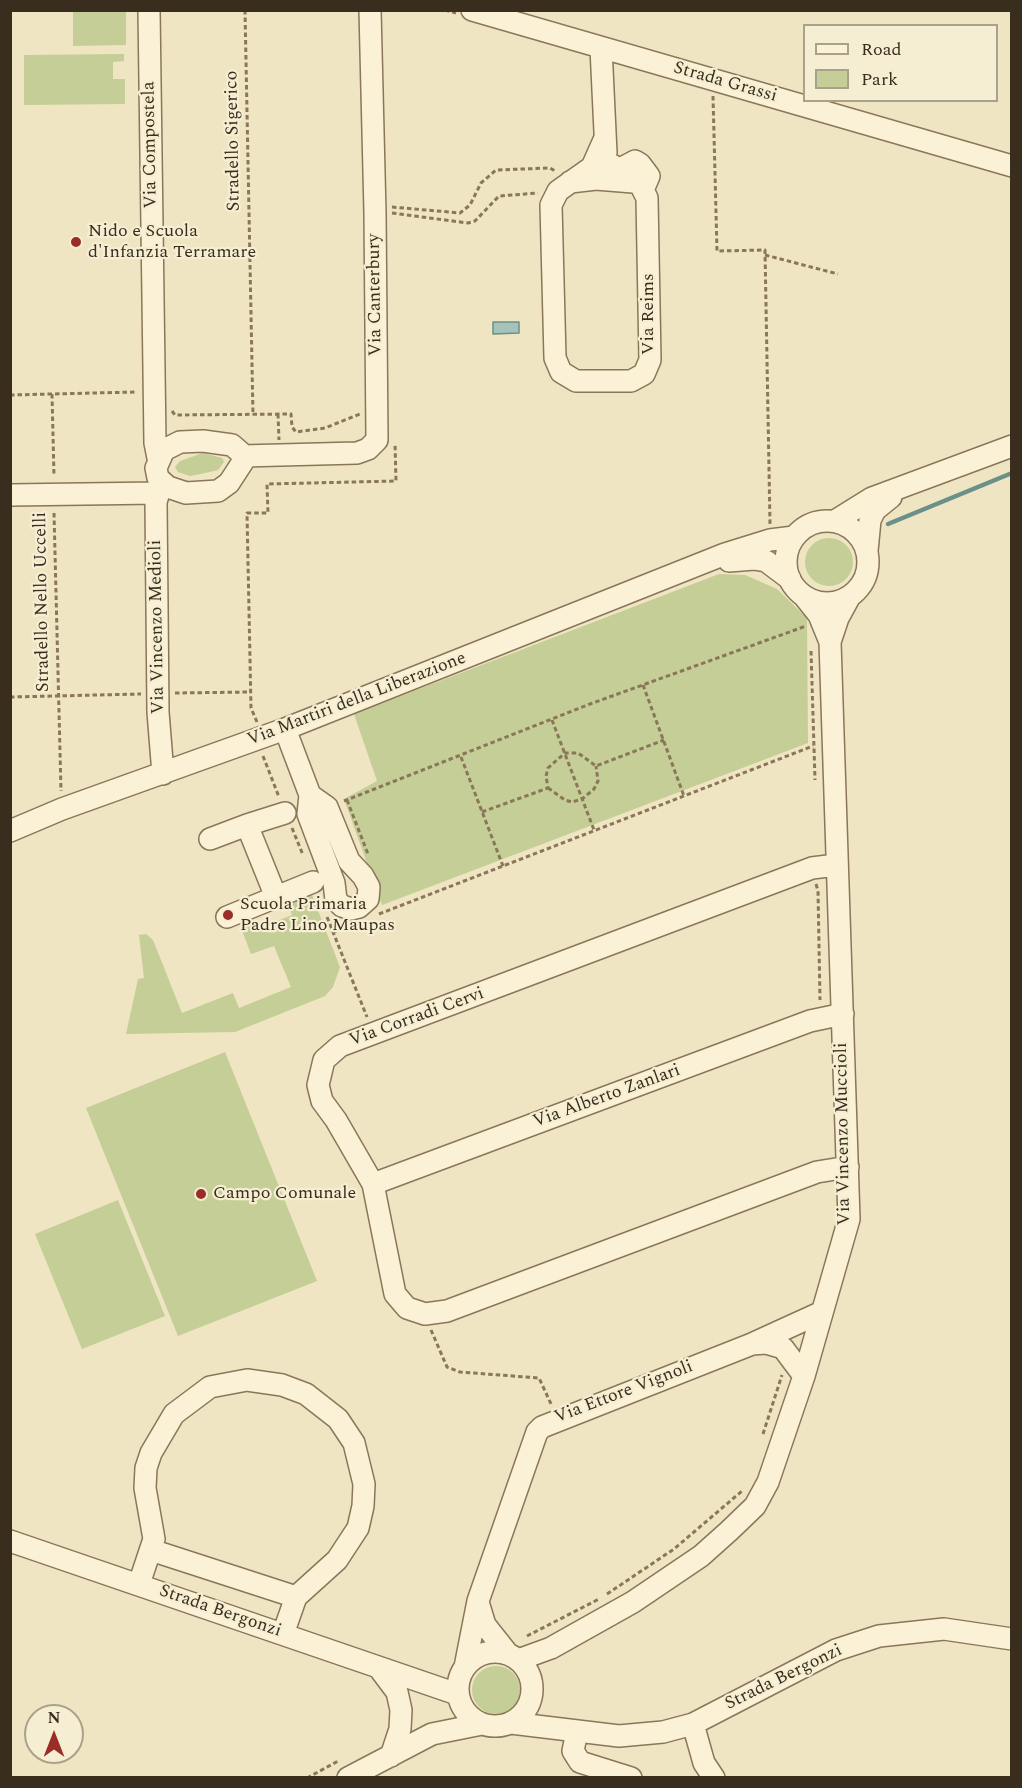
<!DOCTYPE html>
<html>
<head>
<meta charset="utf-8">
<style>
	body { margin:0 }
	#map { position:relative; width:1022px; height:1788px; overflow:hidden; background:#efe5c2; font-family:Spectral,serif }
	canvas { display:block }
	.frame { position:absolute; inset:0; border:12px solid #392d1d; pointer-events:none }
	.legend { position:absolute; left:803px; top:24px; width:195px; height:78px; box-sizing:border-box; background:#f6eed2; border:2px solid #aaa18a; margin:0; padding:8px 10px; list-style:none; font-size:18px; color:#392d1d }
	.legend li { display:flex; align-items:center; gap:12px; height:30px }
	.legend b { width:30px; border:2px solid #aaa18a }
	.north { position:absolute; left:24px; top:1704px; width:60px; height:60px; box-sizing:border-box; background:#f6eed2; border:2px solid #aaa18a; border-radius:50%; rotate:0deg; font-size:16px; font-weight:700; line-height:24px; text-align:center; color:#392d1d }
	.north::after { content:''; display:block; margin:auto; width:21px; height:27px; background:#9a2d27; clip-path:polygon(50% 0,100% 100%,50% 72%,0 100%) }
</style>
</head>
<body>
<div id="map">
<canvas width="1022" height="1788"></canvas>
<div class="frame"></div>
<ul class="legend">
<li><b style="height:8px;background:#faf1d6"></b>Road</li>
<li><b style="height:16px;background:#c4ce96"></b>Park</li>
</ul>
<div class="north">N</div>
</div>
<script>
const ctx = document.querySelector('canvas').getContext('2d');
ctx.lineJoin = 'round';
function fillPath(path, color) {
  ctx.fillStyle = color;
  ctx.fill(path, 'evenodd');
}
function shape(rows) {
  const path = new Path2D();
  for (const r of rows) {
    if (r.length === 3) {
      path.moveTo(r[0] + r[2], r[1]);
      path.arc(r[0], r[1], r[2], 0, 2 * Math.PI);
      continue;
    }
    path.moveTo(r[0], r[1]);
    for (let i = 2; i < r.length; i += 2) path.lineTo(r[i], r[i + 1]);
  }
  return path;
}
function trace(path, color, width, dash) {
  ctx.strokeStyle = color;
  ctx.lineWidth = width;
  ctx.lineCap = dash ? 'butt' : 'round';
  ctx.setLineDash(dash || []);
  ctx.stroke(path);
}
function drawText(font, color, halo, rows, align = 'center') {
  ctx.font = font + ' Spectral,serif';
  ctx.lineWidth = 4.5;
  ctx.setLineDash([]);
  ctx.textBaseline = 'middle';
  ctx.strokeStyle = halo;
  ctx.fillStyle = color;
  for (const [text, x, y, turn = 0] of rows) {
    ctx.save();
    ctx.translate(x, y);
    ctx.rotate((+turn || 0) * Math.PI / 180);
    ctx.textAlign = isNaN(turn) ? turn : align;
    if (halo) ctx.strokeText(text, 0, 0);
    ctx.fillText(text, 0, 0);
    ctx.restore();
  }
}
fillPath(shape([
	[73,11,126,11,126,45,73,46],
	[124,54,124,61,113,62,113,79,125,79,125,104,24,105,24,55],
	[203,453,222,458,224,462,218,470,205,473,190,476,178,472,175,467,180,461],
	[829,562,24],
	[719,574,745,575,777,589,807,618,808,743,382,905,344,799,377,781,354,714],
	[312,895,340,967,333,987,325,996,235,1032,126,1034,138,979,144,978,139,935,146,934,153,940,182,1013,233,993,239,1008,291,987,274,946,251,954,241,928,243,922,249,920,255,930,292,915,288,904],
	[225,1052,317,1281,178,1336,86,1108],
	[118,1200,165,1316,82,1349,35,1234],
	[496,1690,24]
]), '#c4ce96');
const water = shape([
	[493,322,519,322,519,333,493,334,493,322]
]);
fillPath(water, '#a5c2bb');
trace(water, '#6b9089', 1.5);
trace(shape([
	[888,524,1012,473]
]), '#6b9089', 4.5);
const minor = shape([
	[149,10,155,443,158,458],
	[472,10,1012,166],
	[601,48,606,153],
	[604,140,592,167,558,191,551,205,555,358,561,372,576,381,631,381,644,374,650,360,647,198,640,184,612,165],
	[620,169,635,161,640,164,649,176,643,190],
	[570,182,596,179,633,182],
	[203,441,232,445,240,452,244,460,229,483,218,491,186,493,168,487,158,478,156,468,164,450,180,442,203,441],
	[242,456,357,453,368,449,377,440,375,213,370,10],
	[162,482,156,502,158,712,163,774],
	[10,495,158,493],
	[835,521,872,498,1012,446],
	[827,562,41],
	[867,551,870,520,875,510,891,497],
	[729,561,754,559,766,561,790,579],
	[803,595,819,615,830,642,838,618,850,596],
	[285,729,310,795,308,814,334,883,336,900,342,906,351,909,359,907,368,899,369,887,363,876,349,861,327,807,310,795],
	[10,831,62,809,285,729,725,554,770,540,794,537],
	[210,839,247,825],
	[836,865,812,868,340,1046,324,1060,318,1085,322,1101,336,1120,373,1184,395,1294,407,1308,425,1314,447,1311,817,1172,848,1167],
	[276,897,247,825,285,813],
	[227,917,313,882],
	[373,1184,810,1021,843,1014],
	[754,1343,822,1312],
	[10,1541,457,1694],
	[151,1550,296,1597],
	[139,1584,154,1539,145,1488,146,1468,151,1453,174,1414,210,1387,247,1380,282,1385,306,1394,338,1419,354,1443,364,1484,363,1506,358,1528,337,1560,296,1597,283,1634],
	[478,1602,485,1625,508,1654],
	[495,1689,37],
	[518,1660,551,1648,633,1602,701,1556,729,1531,755,1506,768,1482,804,1376,849,1219,830,642],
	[465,1667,478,1601,537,1432,542,1427,752,1344,766,1343,783,1348,804,1376],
	[379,1668,397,1692,401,1710,400,1729,391,1756],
	[511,1723,619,1736,663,1732,693,1724,836,1650,879,1636,944,1629,1012,1639],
	[693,1724,704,1763,714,1778],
	[577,1731,573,1751,580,1762,631,1778],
	[348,1778,432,1734,482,1724]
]);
trace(minor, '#8a7659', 24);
trace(shape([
	[245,10,253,415],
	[445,10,456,13],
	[713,96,717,251,765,250,770,524],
	[392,207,460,213,470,205,481,183,496,170,550,168,555,171],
	[392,213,468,223,475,221,499,196,538,193],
	[765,255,838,274],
	[52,394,54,476],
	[10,395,136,392],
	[172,411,175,415,291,414,292,427,296,432,325,428,360,414],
	[278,414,279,440],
	[54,513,61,791],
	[811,651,815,780],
	[643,685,684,796],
	[175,693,251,692],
	[10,697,141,694],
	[552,720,594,830],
	[257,722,251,708,247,513,268,513,267,484,396,481,395,443],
	[263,756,279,797],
	[461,757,503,866],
	[548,788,565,800,572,802,582,799,594,789,598,781,596,766],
	[347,800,368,854],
	[344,801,590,704,806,626],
	[482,812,548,788,546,776,548,768,565,753,578,753,596,766,664,740],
	[292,828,303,855],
	[816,884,818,891,820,1000],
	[379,914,813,746],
	[327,917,367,1017],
	[333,932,347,927],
	[431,1330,447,1367,460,1372,539,1378,552,1406],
	[763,1434,782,1375],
	[607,1594,674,1549,742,1491],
	[527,1636,599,1599],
	[307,1778,340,1760]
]), '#8a7659', 3, [4.5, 3]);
trace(minor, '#faf1d6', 21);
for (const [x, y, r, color] of [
	[76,242,6,"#9a2d27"],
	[228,915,6,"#9a2d27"],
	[201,1194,6,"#9a2d27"]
]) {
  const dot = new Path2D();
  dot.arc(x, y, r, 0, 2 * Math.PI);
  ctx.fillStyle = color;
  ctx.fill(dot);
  trace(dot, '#f6eed2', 2);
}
drawText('18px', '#392d1d', '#f6eed2', [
	["Strada Grassi",725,83,16],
	["Stradello Sigerico",234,141,-91],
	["Via Compostela",151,145,-91],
	["Via Canterbury",376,295,-91],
	["Via Reims",649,314,-90],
	["Stradello Nello Uccelli",43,602,-91],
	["Via Vincenzo Medioli",158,627,-91],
	["Via Martiri della Liberazione",357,700,-21],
	["Via Corradi Cervi",417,1018,-20],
	["Via Alberto Zanlari",607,1097,-20],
	["Via Vincenzo Muccioli",844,1134,-91],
	["Via Ettore Vignoli",624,1393,-21],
	["Strada Bergonzi",220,1612,19],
	["Strada Bergonzi",784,1678,-26]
]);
drawText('18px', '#392d1d', '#f6eed2', [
	["Nido e Scuola",88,232],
	["d'Infanzia Terramare",88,253],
	["Scuola Primaria",240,905],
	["Padre Lino Maupas",240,926],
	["Campo Comunale",213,1194]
], 'left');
</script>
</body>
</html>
